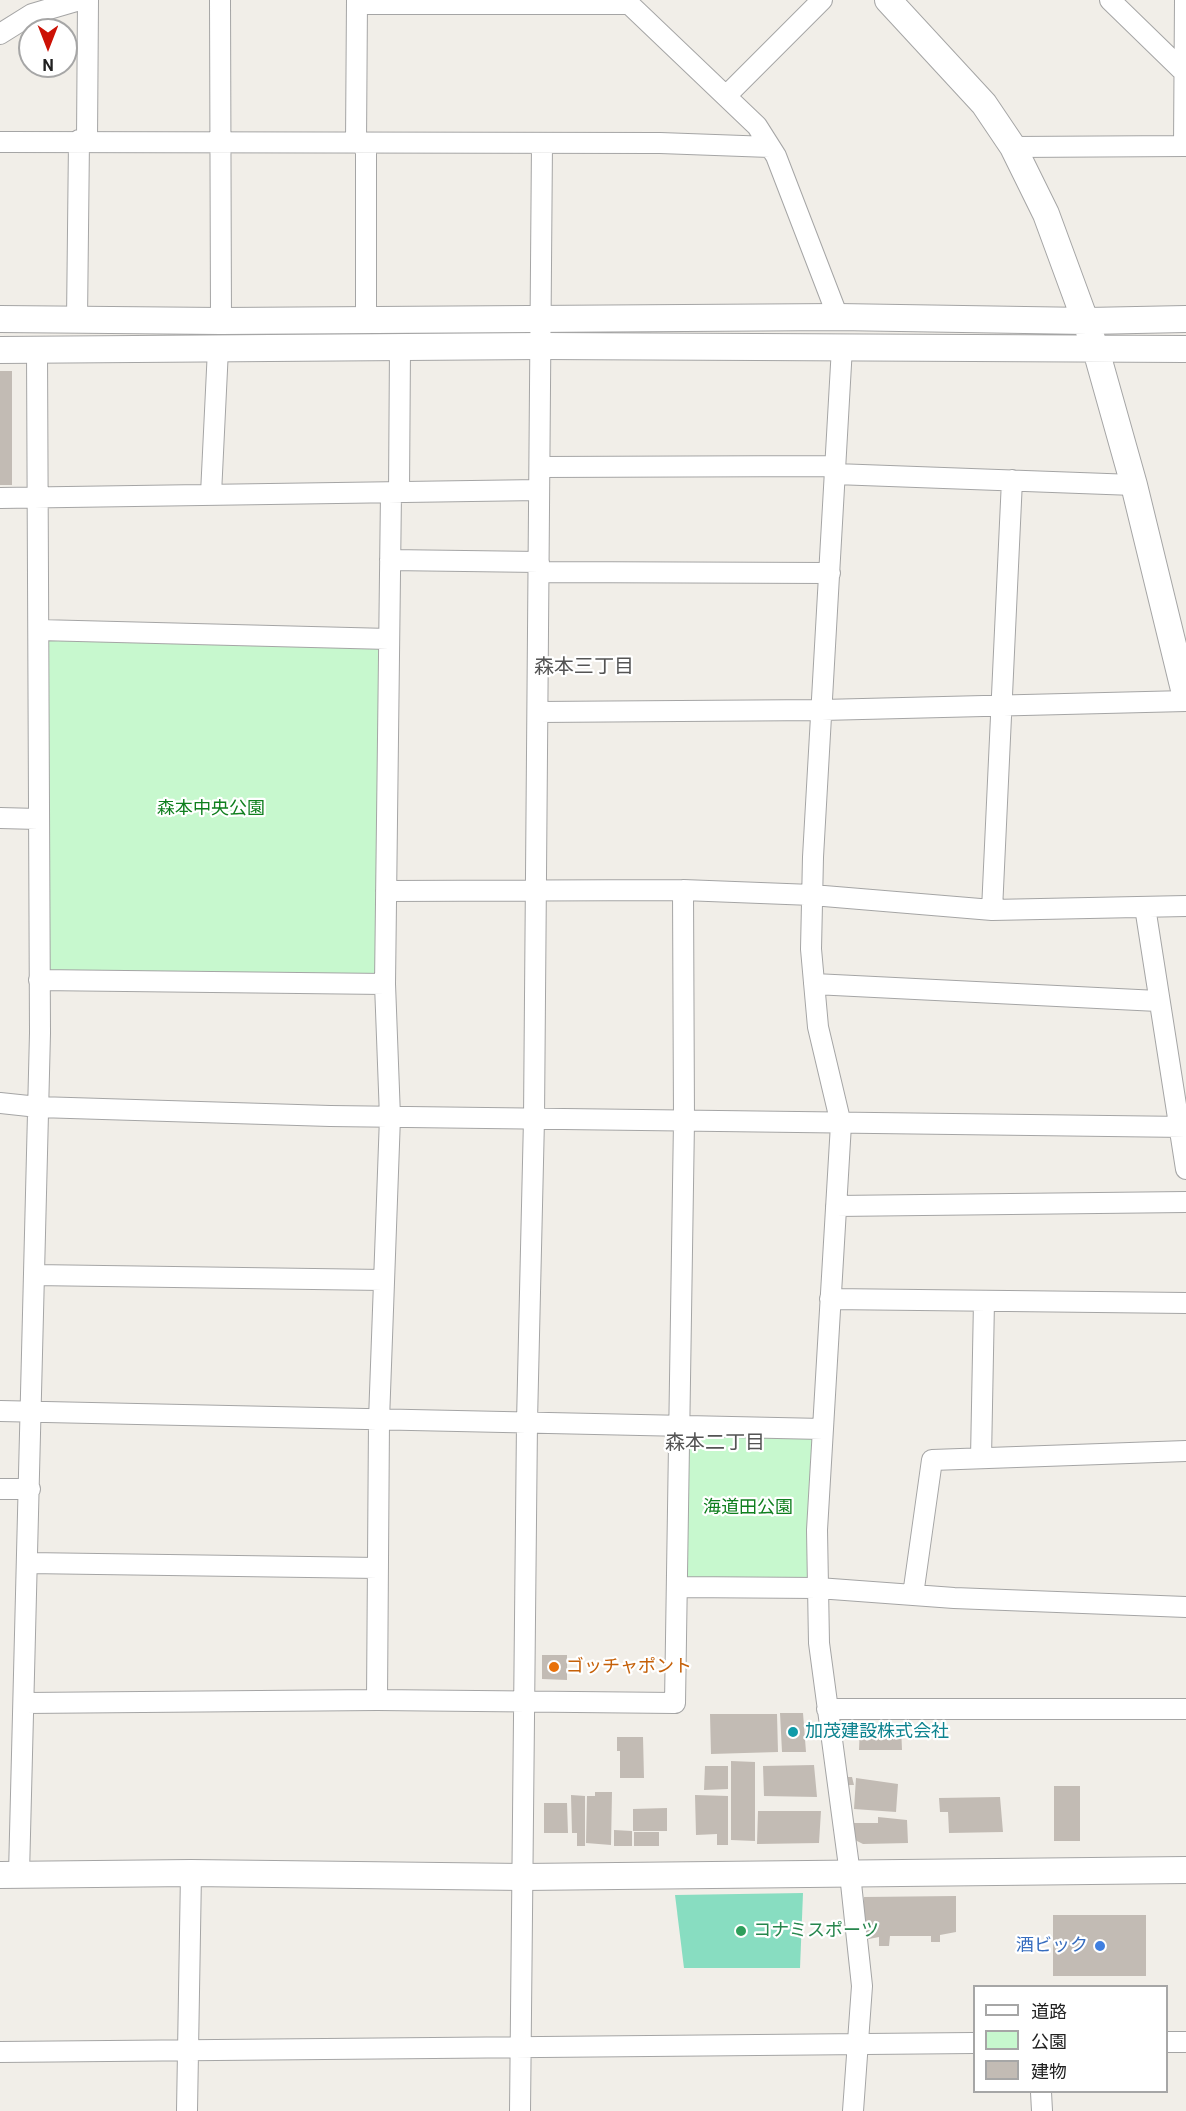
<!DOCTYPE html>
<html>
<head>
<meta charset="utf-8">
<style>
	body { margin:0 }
	#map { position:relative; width:1186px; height:2111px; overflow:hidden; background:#f1eee8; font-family:Roboto,"Noto Sans JP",sans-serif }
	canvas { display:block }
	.legend { position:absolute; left:973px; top:1985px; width:195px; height:108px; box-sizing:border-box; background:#fff; border:2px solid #a6a6a6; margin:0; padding:8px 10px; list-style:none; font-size:18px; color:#212121 }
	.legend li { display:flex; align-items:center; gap:12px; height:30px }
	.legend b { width:30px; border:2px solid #a6a6a6 }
	.north { position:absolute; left:18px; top:18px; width:60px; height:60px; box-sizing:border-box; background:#fff; border:2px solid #a6a6a6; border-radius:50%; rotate:180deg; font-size:16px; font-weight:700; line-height:24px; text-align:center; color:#212121 }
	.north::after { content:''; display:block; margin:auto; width:21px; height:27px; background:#cc1105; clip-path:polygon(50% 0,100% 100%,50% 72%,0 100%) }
</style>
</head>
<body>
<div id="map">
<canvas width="1186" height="2111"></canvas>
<ul class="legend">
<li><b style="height:8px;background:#fff"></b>道路</li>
<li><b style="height:16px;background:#c7f8ce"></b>公園</li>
<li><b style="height:16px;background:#c2bbb4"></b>建物</li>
</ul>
<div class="north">N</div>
</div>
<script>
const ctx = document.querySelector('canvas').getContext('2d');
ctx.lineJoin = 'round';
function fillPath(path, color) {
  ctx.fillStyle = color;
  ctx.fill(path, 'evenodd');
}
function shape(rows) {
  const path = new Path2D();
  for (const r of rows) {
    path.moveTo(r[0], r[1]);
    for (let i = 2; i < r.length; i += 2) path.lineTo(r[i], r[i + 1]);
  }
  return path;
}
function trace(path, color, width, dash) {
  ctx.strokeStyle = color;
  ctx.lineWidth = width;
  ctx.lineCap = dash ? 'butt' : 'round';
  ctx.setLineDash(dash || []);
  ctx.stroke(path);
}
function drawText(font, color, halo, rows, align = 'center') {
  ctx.font = font + ' Roboto,"Noto Sans JP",sans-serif';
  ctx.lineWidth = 4.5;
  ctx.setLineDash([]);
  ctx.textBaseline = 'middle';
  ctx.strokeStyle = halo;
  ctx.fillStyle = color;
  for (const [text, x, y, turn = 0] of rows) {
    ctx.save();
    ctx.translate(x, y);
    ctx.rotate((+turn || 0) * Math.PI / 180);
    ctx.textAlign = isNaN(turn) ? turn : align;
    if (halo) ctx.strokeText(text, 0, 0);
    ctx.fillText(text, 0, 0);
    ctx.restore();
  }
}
fillPath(shape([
	[39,630,389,639,377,983,39,980],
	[684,1432,815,1438,809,1581,685,1579]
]), '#c7f8ce');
fillPath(shape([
	[803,1893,800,1968,684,1968,675,1895]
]), '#88ddc1');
fillPath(shape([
	[0,371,12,371,12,485,0,485],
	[542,1655,567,1655,567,1680,542,1679],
	[780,1713,803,1713,806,1752,782,1752],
	[710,1714,777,1714,778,1752,711,1754],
	[901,1726,902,1750,859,1750,860,1727],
	[617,1737,643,1737,644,1778,620,1778,620,1751,617,1751],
	[731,1761,755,1762,755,1841,731,1840],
	[814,1765,817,1797,764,1796,763,1766],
	[705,1766,728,1766,728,1789,704,1790],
	[846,1777,852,1777,854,1785,847,1785],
	[856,1778,898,1784,896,1812,854,1809],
	[1054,1786,1080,1786,1080,1841,1054,1841],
	[595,1792,612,1792,611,1845,586,1843,587,1796,595,1796],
	[571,1795,585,1796,585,1846,577,1846,577,1833,572,1833],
	[695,1795,728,1796,728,1845,717,1845,717,1834,696,1835],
	[1000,1797,1003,1832,949,1833,948,1812,940,1812,939,1798],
	[544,1803,567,1803,568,1833,544,1833],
	[667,1808,667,1831,633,1831,633,1809],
	[758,1811,821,1811,819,1843,757,1844],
	[878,1817,907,1820,908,1843,863,1844,855,1840,854,1823,878,1823],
	[614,1830,632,1831,632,1846,614,1846],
	[634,1832,659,1832,659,1846,634,1846],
	[956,1896,956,1932,940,1935,940,1942,931,1942,931,1936,890,1936,889,1946,879,1946,879,1937,864,1940,864,1897],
	[1053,1915,1146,1915,1146,1976,1053,1976]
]), '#c2bbb4');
const minor = shape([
	[220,0,221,321],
	[625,0,757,126,776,156,838,317],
	[1110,0,1184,72],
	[357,4,629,4],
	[0,34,32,14,80,0],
	[726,96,822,0],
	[87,140,88,0],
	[0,142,660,143,770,147],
	[356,143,357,0],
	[366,143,366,319],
	[1184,146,1185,0],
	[1013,147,1186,146],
	[77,320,79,140],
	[842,347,813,857,811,949,818,1027,841,1124,817,1530,819,1643,850,1874,862,1986,853,2111],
	[540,467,835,466],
	[835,474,1134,485],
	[399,492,400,347],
	[211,494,218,349],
	[0,498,539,490],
	[390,560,539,562],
	[539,572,830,573],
	[39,630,389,639],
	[538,712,822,710,1186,701],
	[0,818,38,819],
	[386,891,683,890,812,895,992,910,1186,906],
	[1145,907,1186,1169],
	[992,910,1012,480],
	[39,980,385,984],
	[814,984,1158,1001],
	[0,1103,38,1107,330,1116,1186,1127],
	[836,1206,1186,1202],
	[34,1275,383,1280],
	[830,1299,1186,1303],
	[0,1411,823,1429],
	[981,1458,984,1301],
	[0,1489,30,1489],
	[28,1563,378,1568],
	[679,1587,818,1588,954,1598,1186,1607],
	[913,1595,932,1460,1186,1451],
	[377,1700,379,1420,390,1117,385,984,391,492],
	[25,1703,377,1700,675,1703,684,1121,683,890],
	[827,1709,1186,1709],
	[19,1874,40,1033,37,351],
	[1166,2042,1186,2042],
	[0,2052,974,2043],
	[1041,2092,1042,2111],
	[187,2111,191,1873],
	[520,2111,527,1422,534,1119,542,143]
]);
const tertiary = shape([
	[888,0,984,104,1013,147,1046,214,1096,350,1134,485,1186,698],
	[0,319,221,321,838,317,1087,321,1186,319],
	[0,350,541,346,1186,349],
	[0,1875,191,1873,523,1877,1186,1870]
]);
trace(minor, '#a5a5a5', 22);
trace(tertiary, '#a5a5a5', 28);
trace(minor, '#fff', 20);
trace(tertiary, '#fff', 26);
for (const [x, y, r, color] of [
	[554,1667,6,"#e8710a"],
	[793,1732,6,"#0f9aa8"],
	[741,1931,6,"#2e9e5b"],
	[1100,1946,6,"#3f7fe0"]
]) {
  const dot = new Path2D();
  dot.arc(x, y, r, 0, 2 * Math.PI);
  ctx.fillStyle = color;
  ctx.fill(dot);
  trace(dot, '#fff', 2);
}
drawText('18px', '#0f7f1e', '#fff', [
	["森本中央公園",211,809],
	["海道田公園",748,1508]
]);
drawText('18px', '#c56008', '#fff', [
	["ゴッチャポント",566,1667]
], 'left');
drawText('18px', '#0d838f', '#fff', [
	["加茂建設株式会社",805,1732]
], 'left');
drawText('18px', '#27864d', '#fff', [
	["コナミスポーツ",753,1931]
], 'left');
drawText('18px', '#366cbe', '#fff', [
	["酒ビック",1088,1946]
], 'right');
drawText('20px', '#545454', '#fff', [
	["森本三丁目",584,668],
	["森本二丁目",715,1444]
]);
</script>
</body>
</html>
